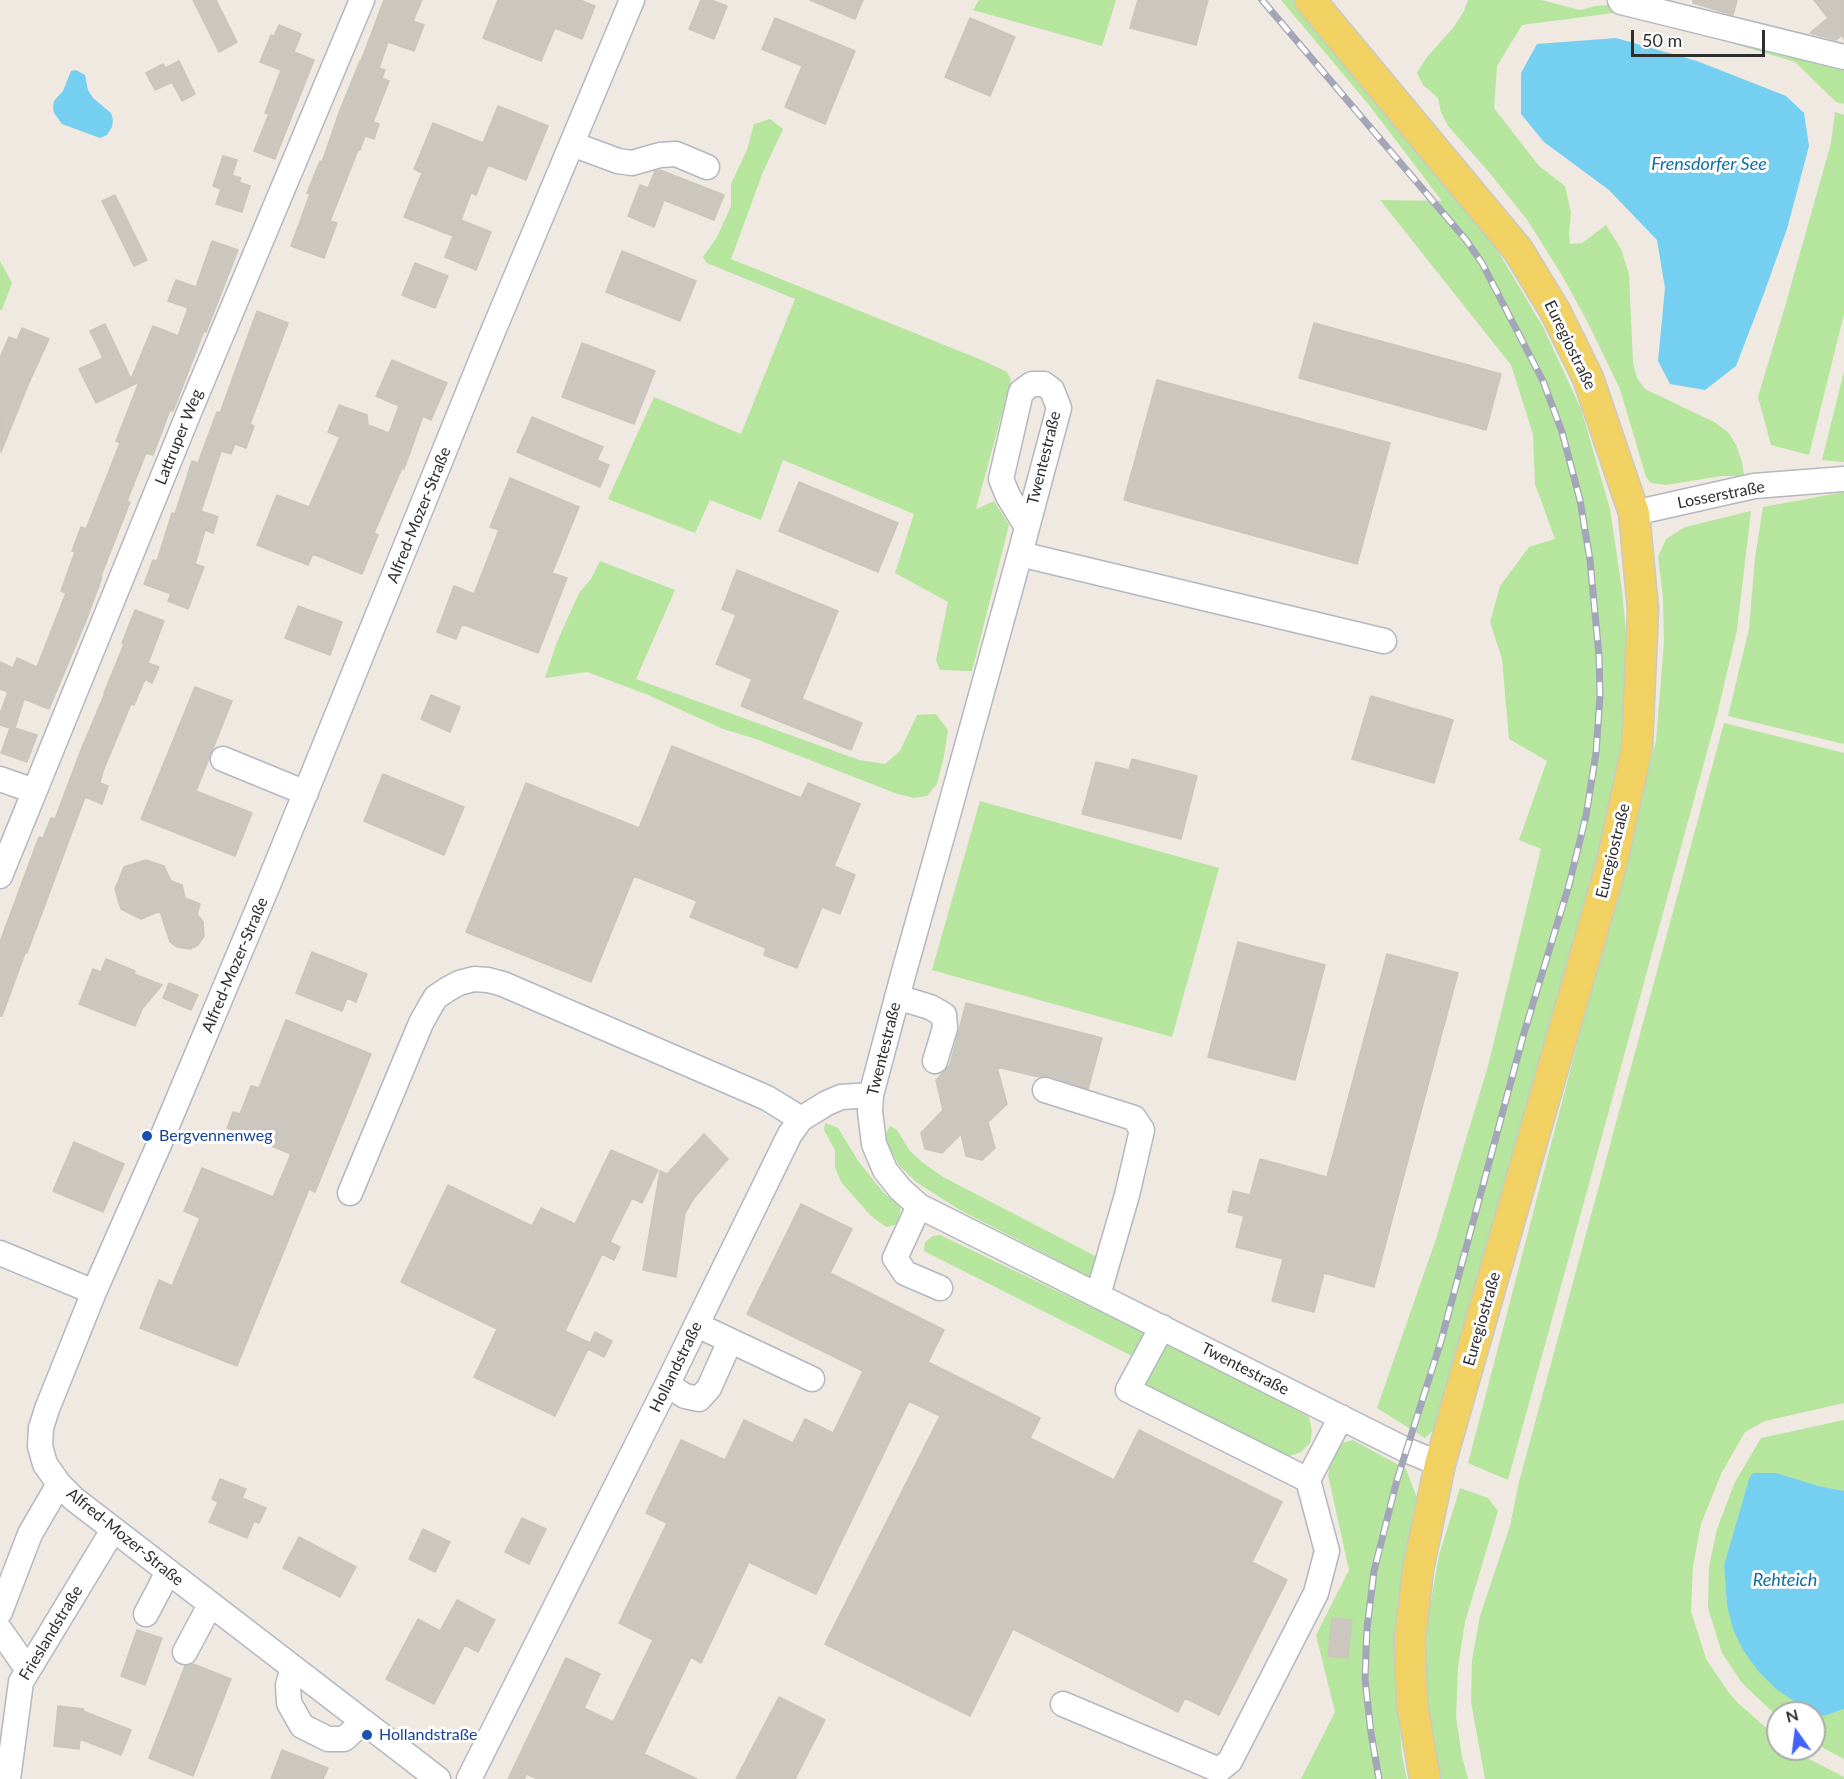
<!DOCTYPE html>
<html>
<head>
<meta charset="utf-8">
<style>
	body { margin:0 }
	#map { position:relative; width:1844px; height:1779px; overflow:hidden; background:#efe9e1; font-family:Lato,sans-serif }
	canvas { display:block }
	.north { position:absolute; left:1766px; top:1701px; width:60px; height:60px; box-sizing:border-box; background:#fff; border:2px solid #ababab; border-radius:50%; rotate:346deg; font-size:16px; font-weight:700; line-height:24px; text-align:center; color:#2e2e2e }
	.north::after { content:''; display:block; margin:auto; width:21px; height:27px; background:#4264fb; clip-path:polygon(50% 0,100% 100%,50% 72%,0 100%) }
	.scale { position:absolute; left:1631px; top:30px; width:134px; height:27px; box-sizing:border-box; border:3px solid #2e2e2e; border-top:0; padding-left:8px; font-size:18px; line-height:21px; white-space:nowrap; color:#2e2e2e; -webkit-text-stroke:4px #fff; paint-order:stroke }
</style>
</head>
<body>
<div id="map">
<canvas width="1844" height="1779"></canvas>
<div class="north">N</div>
<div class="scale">50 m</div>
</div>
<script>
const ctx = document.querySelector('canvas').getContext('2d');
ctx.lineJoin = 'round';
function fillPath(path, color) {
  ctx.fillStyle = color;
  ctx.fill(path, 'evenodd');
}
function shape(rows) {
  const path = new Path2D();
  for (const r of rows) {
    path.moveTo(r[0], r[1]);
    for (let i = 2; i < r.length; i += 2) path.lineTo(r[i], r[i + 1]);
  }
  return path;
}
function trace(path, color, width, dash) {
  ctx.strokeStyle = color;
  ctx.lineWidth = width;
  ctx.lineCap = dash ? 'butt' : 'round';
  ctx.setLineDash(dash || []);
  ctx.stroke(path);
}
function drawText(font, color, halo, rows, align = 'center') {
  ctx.font = font + ' Lato,sans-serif';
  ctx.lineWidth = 6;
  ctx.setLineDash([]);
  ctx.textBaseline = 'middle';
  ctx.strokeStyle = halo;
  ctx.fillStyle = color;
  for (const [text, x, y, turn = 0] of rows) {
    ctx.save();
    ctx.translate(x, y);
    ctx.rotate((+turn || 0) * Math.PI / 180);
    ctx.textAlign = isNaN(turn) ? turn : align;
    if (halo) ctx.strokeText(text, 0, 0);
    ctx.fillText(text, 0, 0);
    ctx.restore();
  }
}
fillPath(shape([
	[979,0,1116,0,1102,46,973,10],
	[1281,0,1296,0,1491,239,1544,329,1581,409,1610,509,1622,590,1629,665,1620,756,1595,871,1449,1415,1425,1438,1377,1408,1436,1239,1488,1066,1541,849,1519,840,1547,761,1509,739,1502,659,1490,622,1500,586,1529,547,1555,539,1535,484,1533,434,1511,365,1380,200,1442,201,1369,105],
	[1468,0,1541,0,1580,10,1596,6,1620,4,1844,64,1844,104,1836,102,1795,62,1704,35,1613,13,1522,25,1497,66,1494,108,1539,166,1565,186,1571,212,1569,234,1570,244,1582,243,1606,225,1621,249,1629,274,1633,363,1637,378,1645,389,1714,422,1728,432,1736,445,1742,462,1744,476,1721,476,1666,485,1651,483,1646,477,1620,389,1588,323,1563,277,1528,221,1489,172,1448,126,1441,112,1438,98,1423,85,1417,73,1427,57,1453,28,1464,11],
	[1835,112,1844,115,1844,314,1809,455,1771,445,1758,397,1784,310,1831,143],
	[770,119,783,129,763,172,731,259,984,361,1007,372,1011,380,976,509,994,501,1009,525,972,671,940,670,936,660,948,602,895,573,914,514,783,460,761,520,710,500,695,533,608,499,654,397,741,434,795,299,707,263,703,257,717,237,731,206,731,184,747,150,754,124],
	[0,261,12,283,2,310,0,310],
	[1844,371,1844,462,1822,460],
	[1844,492,1844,744,1728,716,1749,629,1755,558,1763,507],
	[1751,511,1737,630,1716,719,1508,1480,1468,1463,1656,741,1664,641,1663,597,1658,557,1666,539,1685,527],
	[600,561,675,590,636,679,859,760,885,764,900,751,917,715,936,714,948,730,944,756,937,784,927,796,914,798,895,793,756,739,723,729,646,694,587,672,545,678,557,642,579,593,591,579],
	[1724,723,1844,753,1844,1403,1765,1421,1745,1432,1721,1474,1701,1524,1693,1566,1691,1611,1706,1659,1729,1693,1740,1705,1778,1738,1778,1749,1794,1749,1807,1758,1844,1777,1844,1779,1485,1779,1471,1702,1472,1660,1480,1616,1510,1526,1519,1482],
	[980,801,1219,868,1172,1037,932,970],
	[825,1123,838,1128,859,1162,883,1192,901,1208,899,1218,895,1225,886,1227,871,1216,841,1182,835,1167,835,1150,824,1130],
	[890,1126,897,1130,910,1151,922,1162,943,1177,1101,1259,1092,1278,960,1210,916,1182,898,1164,893,1154,884,1137],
	[940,1235,1149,1335,1138,1359,924,1251,925,1242,933,1236],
	[1164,1342,1222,1370,1309,1417,1312,1431,1310,1443,1301,1452,1287,1457,1143,1386],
	[1844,1420,1844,1491,1749,1479,1724,1565,1727,1606,1824,1716,1844,1709,1844,1759,1814,1743,1814,1713,1778,1713,1778,1717,1742,1683,1722,1653,1708,1608,1709,1567,1717,1529,1735,1482,1761,1438],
	[1353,1440,1406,1469,1422,1511,1397,1689,1402,1756,1407,1779,1301,1779,1335,1712,1316,1635,1349,1570,1328,1475,1333,1452,1342,1443],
	[1460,1488,1488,1498,1498,1511,1465,1622,1458,1667,1456,1717,1462,1757,1468,1779,1437,1779,1431,1748,1426,1679,1426,1642,1429,1612,1439,1555]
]), '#b6e59e');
fillPath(shape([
	[1616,38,1697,61,1786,96,1804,113,1809,146,1787,229,1763,296,1736,366,1705,390,1670,384,1658,361,1665,288,1657,240,1609,190,1544,142,1521,114,1521,73,1537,44],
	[76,70,85,75,88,90,93,98,111,113,113,120,112,127,107,135,100,138,62,124,54,113,53,107,54,101,63,91,71,71],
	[1753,1473,1776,1473,1818,1486,1844,1491,1844,1709,1824,1716,1800,1705,1776,1689,1758,1671,1743,1650,1733,1629,1727,1606,1724,1565,1749,1479]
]), '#75cff0');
const building = shape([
	[193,0,216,0,237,42,219,52,193,0],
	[384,0,422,0,413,21,424,25,414,51,388,42,379,68,385,70,382,78,389,81,373,122,379,124,374,139,365,136,360,150,358,150,330,221,337,223,324,258,291,246,310,194,307,193,320,161,322,162,340,110,360,61,361,61,384,0],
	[498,0,580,0,595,6,582,39,555,28,541,61,483,38,498,0],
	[701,0,711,0,727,6,714,39,689,29,701,0],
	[810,0,863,0,855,19,810,0],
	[1138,0,1208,0,1196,45,1130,28,1138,0],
	[1693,0,1737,0,1733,15,1693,3,1693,0],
	[1814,0,1844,0,1844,39,1842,35,1836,40,1810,33,1828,18,1814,0],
	[775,18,855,51,825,124,785,107,802,66,762,49,775,18],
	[970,18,1015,37,990,96,945,77,970,18],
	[279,25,301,34,294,52,314,60,275,159,254,151,269,114,265,113,281,70,260,62,271,35,274,36,279,25],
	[179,61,195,94,182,101,172,82,155,90,146,73,163,64,165,68,179,61],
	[498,106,548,126,526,180,488,165,476,195,471,193,461,220,491,232,476,270,445,257,453,236,404,217,422,173,414,169,433,123,483,143,498,106],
	[223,156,237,160,232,175,241,178,239,182,250,186,242,212,216,204,221,189,213,186,223,156],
	[660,170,724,195,714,220,664,200,654,227,628,216,640,185,648,188,655,171,660,170],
	[115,195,147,260,134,266,102,201,115,195],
	[212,241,238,250,206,332,204,331,173,411,170,410,153,455,146,453,127,501,130,502,101,576,102,577,87,618,49,709,24,699,15,728,37,735,27,762,1,753,10,728,0,725,0,714,8,692,0,689,0,662,13,668,17,658,37,667,66,593,61,591,75,552,72,551,81,527,86,529,107,476,120,443,116,441,139,382,96,403,79,369,103,358,90,331,105,324,131,379,153,326,178,336,188,308,168,301,176,280,196,287,212,241],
	[622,251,696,281,680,321,606,292,622,251],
	[415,263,448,276,435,308,402,295,415,263],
	[257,311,288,323,250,424,254,426,246,448,235,444,231,454,221,451,201,511,218,517,213,533,205,530,195,564,204,567,188,609,168,601,171,594,144,584,153,560,157,561,172,513,175,514,192,461,198,463,217,412,220,413,257,311],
	[1314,323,1501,374,1486,430,1299,378,1314,323],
	[22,328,49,339,28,385,1,452,0,358,9,337,17,340,22,328],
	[582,343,655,371,634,424,562,397,582,343],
	[392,360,447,383,431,420,423,416,404,469,402,468,374,533,378,535,362,574,313,554,308,565,257,545,277,495,309,507,340,437,328,432,339,405,367,415,368,425,389,433,399,406,376,396,392,360],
	[1157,380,1390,443,1357,564,1124,500,1157,380],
	[532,417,603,447,597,460,609,465,600,487,517,452,532,417],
	[510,478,579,507,552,573,567,578,538,653,462,624,456,639,437,632,454,586,474,594,499,530,490,527,510,478],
	[799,482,898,523,878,572,779,531,799,482],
	[737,570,838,611,802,699,862,723,851,750,741,706,752,679,716,664,736,615,722,609,737,570],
	[298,606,342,622,330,655,285,638,298,606],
	[135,610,164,621,148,663,159,667,152,683,145,679,134,705,131,704,103,771,100,783,108,786,102,804,85,797,27,953,25,953,2,1016,0,1016,0,942,39,837,43,838,51,818,55,819,81,750,105,693,104,693,124,644,122,643,135,610],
	[195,687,232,701,196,791,252,813,235,856,141,819,195,687],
	[431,695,460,707,450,732,421,719,431,695],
	[1371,696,1453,720,1434,783,1352,759,1371,696],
	[672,746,801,798,808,783,860,804,834,866,855,875,840,914,822,907,797,968,764,955,766,948,690,917,697,901,634,876,591,982,466,932,526,783,639,828,672,746],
	[1132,759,1197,776,1181,839,1082,814,1096,762,1129,770,1132,759],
	[383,774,464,807,444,855,364,821,383,774],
	[146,860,164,866,171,881,182,885,185,898,200,904,197,914,203,922,204,936,198,945,190,949,177,947,170,942,160,911,141,919,121,909,115,889,124,867,146,860],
	[1238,942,1325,965,1295,1080,1208,1057,1238,942],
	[312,952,367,974,356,1002,347,998,342,1011,296,993,312,952],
	[1387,954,1458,973,1374,1287,1324,1273,1314,1312,1272,1301,1283,1259,1236,1247,1244,1216,1228,1212,1233,1191,1250,1195,1260,1159,1327,1177,1387,954],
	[106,959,135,971,134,974,162,985,142,1009,135,1026,79,1004,93,969,101,972,106,959],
	[169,983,198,995,191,1010,163,998,169,983],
	[966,1003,1102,1038,1088,1089,1049,1076,1039,1077,997,1067,1007,1104,988,1122,995,1148,982,1160,966,1156,961,1134,942,1153,925,1149,921,1133,943,1110,936,1080,950,1065,966,1003],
	[286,1020,371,1054,315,1192,309,1189,237,1366,140,1328,159,1280,172,1286,200,1218,184,1211,202,1168,273,1197,291,1154,227,1128,233,1112,240,1114,251,1086,259,1088,286,1020],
	[704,1134,728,1159,694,1198,685,1213,676,1277,643,1270,660,1171,667,1174,704,1134],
	[74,1142,124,1164,103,1212,53,1191,74,1142],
	[611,1150,658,1170,642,1203,632,1198,610,1242,620,1247,614,1260,602,1254,565,1331,590,1343,595,1332,612,1341,604,1357,588,1349,555,1416,474,1377,497,1329,401,1282,448,1185,532,1226,541,1208,575,1224,611,1150],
	[801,1204,852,1229,830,1273,944,1330,928,1362,1040,1418,1030,1438,1114,1480,1139,1430,1282,1502,1252,1562,1287,1580,1219,1715,1185,1698,1178,1712,1013,1629,970,1716,825,1644,940,1416,909,1401,816,1594,749,1562,701,1663,691,1657,644,1754,697,1779,537,1779,527,1774,524,1779,508,1779,566,1658,600,1674,584,1708,613,1722,653,1640,619,1623,667,1523,646,1513,681,1440,725,1460,744,1420,793,1443,805,1419,833,1433,863,1371,747,1314,801,1204],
	[220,1479,246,1489,242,1498,266,1508,259,1523,254,1521,247,1538,209,1522,218,1502,212,1499,220,1479],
	[522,1518,546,1529,529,1564,505,1552,522,1518],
	[423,1529,450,1542,435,1572,409,1559,423,1529],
	[299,1537,356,1567,340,1597,283,1568,299,1537],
	[457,1600,495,1620,478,1652,465,1645,434,1704,386,1679,418,1619,440,1631,457,1600],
	[1332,1618,1352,1620,1348,1658,1328,1656,1332,1618],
	[137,1630,162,1638,145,1685,121,1676,137,1630],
	[193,1664,231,1679,193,1776,149,1758,185,1666,193,1664],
	[779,1697,825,1720,795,1779,736,1779,779,1697],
	[58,1706,84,1709,83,1711,131,1730,121,1755,80,1739,79,1749,54,1746,58,1706],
	[282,1750,328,1768,323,1779,271,1779,282,1750]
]);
fillPath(building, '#cbc7bf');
trace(building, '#cbc5ba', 1.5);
const minor = shape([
	[1620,0,1621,2,1844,57],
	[572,144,618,161,632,163,660,155,676,154,707,167],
	[1634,513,1754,486,1844,479],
	[1027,527,1008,496,1001,479,1021,392,1032,384,1044,384,1052,390,1059,408,1020,554,946,822,905,968,871,1095,870,1111,874,1144,885,1170,900,1189,919,1206,1406,1450,1440,1464],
	[1020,554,1384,641],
	[223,759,306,793],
	[0,779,34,791],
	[0,876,190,410,362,0],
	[897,997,930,1007,944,1015,945,1028,935,1061],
	[1045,1090,1134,1118,1142,1130,1127,1195,1098,1295],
	[350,1193,421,1023,431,1005,436,997,448,989,459,983,474,979,488,980,503,984,767,1098,801,1119],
	[919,1206,895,1258,905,1273,940,1288],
	[0,1253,94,1292],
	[697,1325,812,1379],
	[1162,1327,1128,1390,1308,1480,1341,1417],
	[667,1385,685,1396,699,1399,709,1388,730,1341],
	[0,1612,30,1534,59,1484],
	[146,1614,168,1572],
	[0,1630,28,1670],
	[185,1652,210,1605],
	[293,1668,288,1685,289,1703,302,1726,328,1739,344,1739,363,1722],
	[1063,1704,1219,1770,1230,1761,1316,1593,1327,1551,1308,1480],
	[8,1779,21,1682,113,1530],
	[438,1779,74,1499,59,1484,45,1464,40,1446,41,1428,47,1409,94,1292,161,1140,268,885,489,341,632,0],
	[469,1779,667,1385,790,1134,801,1119,827,1103,841,1097,871,1095]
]);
const major = shape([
	[1310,0,1518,250,1555,311,1588,378,1634,513,1643,609,1637,747,1612,862,1440,1464,1418,1570,1410,1639,1412,1703,1425,1779]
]);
trace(minor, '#b4b7c1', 27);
trace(major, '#c9c9c9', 33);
trace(minor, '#fff', 24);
trace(major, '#f2d163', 30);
const rail = shape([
	[1262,0,1466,240,1482,263,1513,323,1543,381,1562,432,1580,500,1590,560,1599,656,1600,696,1596,753,1586,816,1569,885,1524,1033,1441,1341,1397,1480,1374,1571,1367,1629,1365,1679,1371,1733,1379,1779]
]);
trace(rail, '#a3a6b8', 7);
trace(rail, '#fff', 4.5, [14]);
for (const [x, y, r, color] of [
	[147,1136,6,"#1a4fb4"],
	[367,1735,6,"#1a4fb4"]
]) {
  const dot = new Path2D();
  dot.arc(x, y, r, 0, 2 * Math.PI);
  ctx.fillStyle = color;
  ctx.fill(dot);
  trace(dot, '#fff', 2);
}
drawText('16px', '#2e2e2e', '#fff', [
	["Euregiostraße",1570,345,64],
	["Lattruper Weg",179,437,-68],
	["Twentestraße",1044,458,-76],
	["Losserstraße",1721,495,-11],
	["Alfred-Mozer-Straße",419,515,-68],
	["Euregiostraße",1613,851,-76],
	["Alfred-Mozer-Straße",235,965,-67],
	["Twentestraße",884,1049,-76],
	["Euregiostraße",1482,1319,-74],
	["Hollandstraße",676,1367,-64],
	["Twentestraße",1245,1369,27],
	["Alfred-Mozer-Straße",125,1537,39],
	["Frieslandstraße",51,1633,-59]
]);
drawText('16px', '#164399', '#fff', [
	["Bergvennenweg",159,1136],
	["Hollandstraße",379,1735]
], 'left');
drawText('italic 18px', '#0d6fa3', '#fff', [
	["Frensdorfer See",1709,164],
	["Rehteich",1785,1580]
]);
</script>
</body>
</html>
